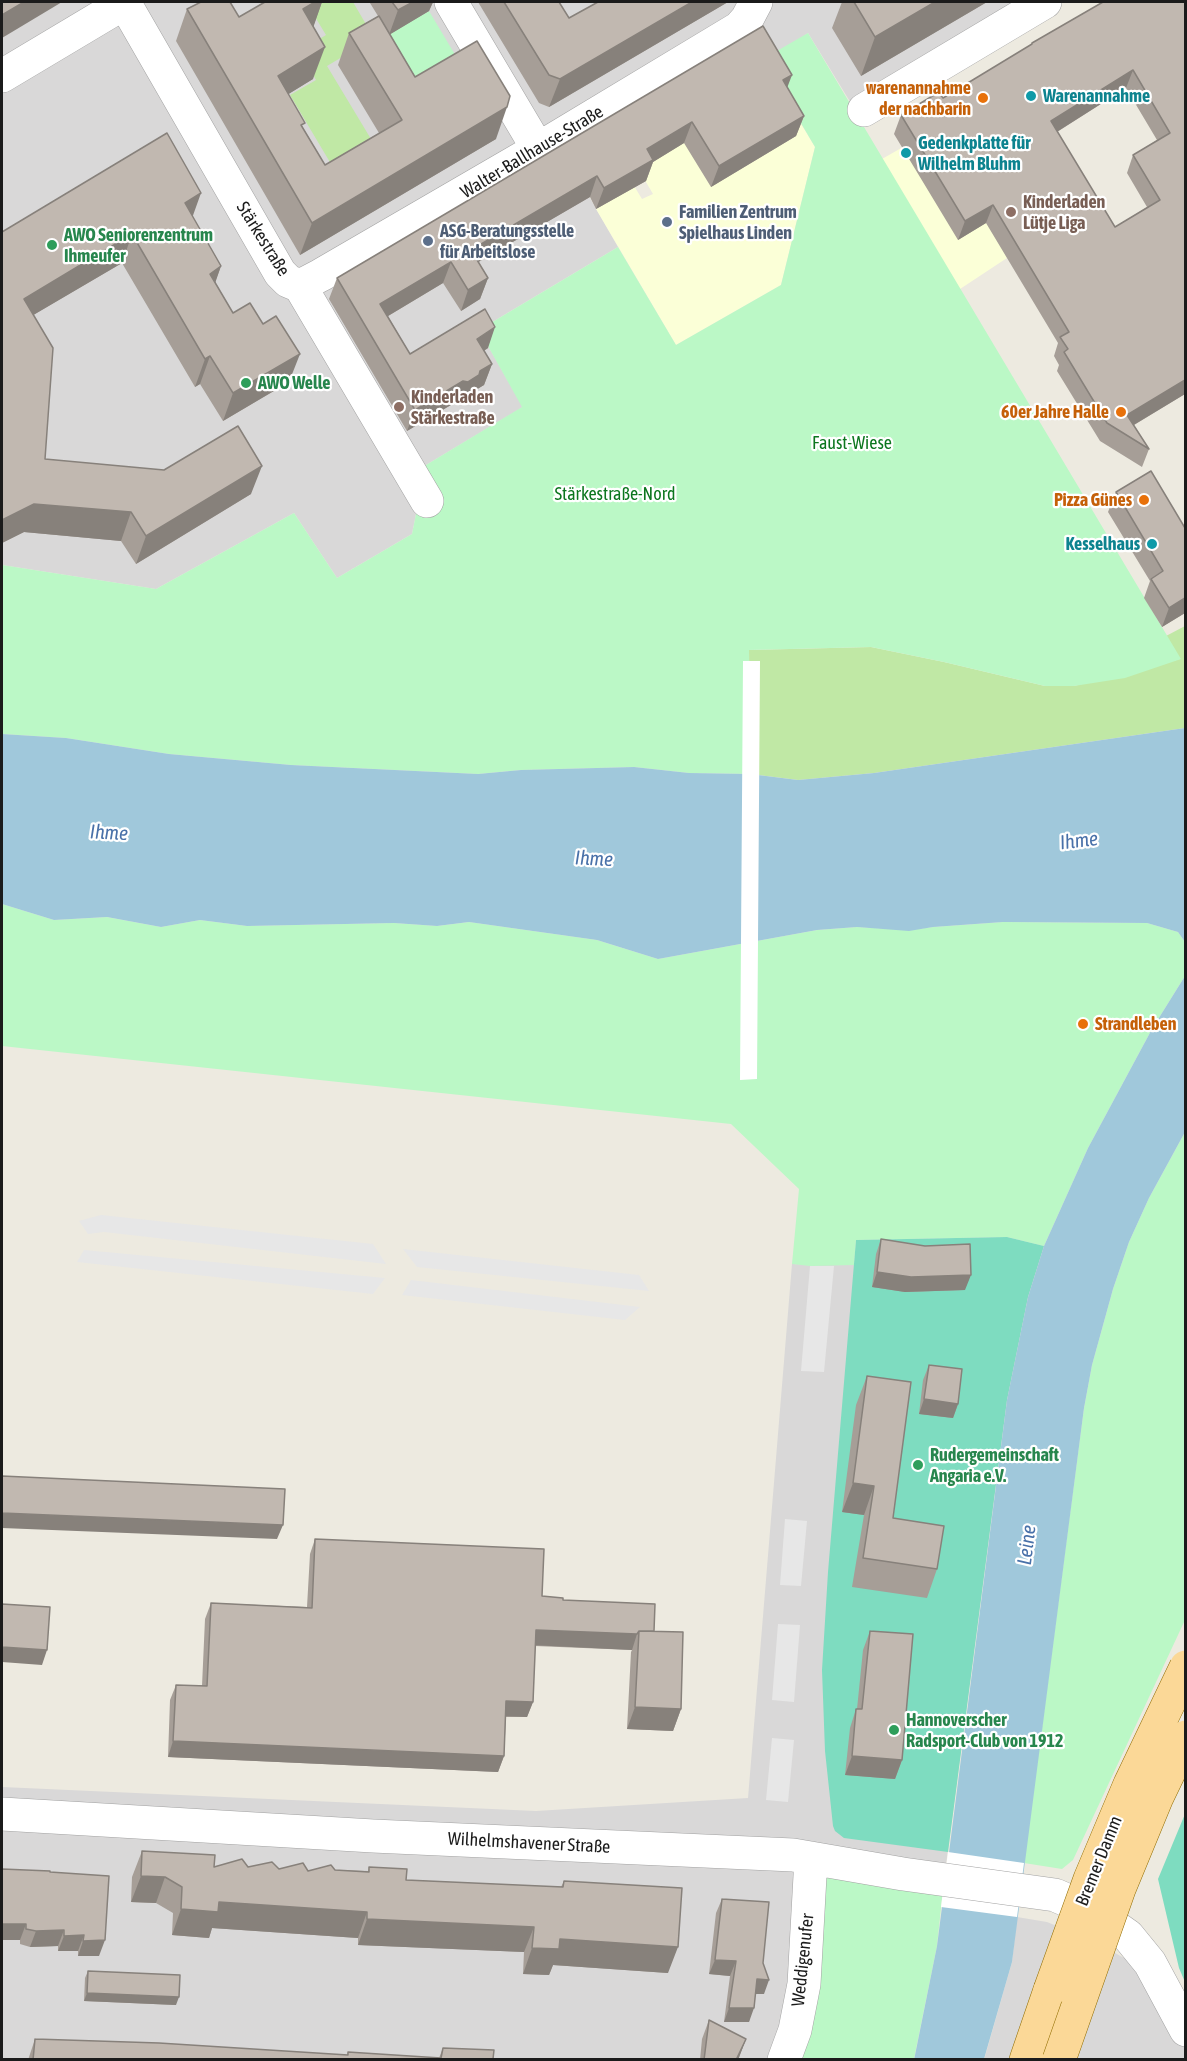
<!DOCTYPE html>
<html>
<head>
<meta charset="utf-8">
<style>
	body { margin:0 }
	#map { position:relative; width:1187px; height:2061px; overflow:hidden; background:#edeae0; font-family:"Asap Condensed",sans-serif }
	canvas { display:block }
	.frame { position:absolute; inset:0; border:3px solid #1b1b1b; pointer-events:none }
</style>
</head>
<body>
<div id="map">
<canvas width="1187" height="2061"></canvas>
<div class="frame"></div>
</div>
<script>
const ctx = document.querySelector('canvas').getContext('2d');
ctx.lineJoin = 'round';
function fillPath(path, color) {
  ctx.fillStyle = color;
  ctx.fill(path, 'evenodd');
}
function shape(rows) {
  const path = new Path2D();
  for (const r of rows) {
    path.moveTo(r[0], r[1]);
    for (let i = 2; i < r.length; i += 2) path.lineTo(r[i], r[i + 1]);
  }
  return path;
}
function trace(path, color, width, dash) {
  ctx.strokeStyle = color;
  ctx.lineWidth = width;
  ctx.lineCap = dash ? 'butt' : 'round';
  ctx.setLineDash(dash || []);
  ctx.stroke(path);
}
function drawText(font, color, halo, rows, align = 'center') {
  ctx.font = font + ' "Asap Condensed",sans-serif';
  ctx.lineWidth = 4.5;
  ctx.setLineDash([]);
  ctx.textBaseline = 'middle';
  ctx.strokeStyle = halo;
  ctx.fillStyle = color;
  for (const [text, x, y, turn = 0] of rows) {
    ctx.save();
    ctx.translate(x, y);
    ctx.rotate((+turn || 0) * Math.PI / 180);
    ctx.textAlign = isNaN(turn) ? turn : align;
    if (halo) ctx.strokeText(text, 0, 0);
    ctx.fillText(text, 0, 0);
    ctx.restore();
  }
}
fillPath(shape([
	[2,2,1045,2,857,113,808,33,587,193,618,247,479,330,523,407,426,465,412,534,337,578,294,513,156,589,2,565],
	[1044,1246,1028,1297,1007,1400,944,1880,784,2059,2,2060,2,1787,536,1811,748,1798,792,1264,854,1265],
	[1017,1917,1047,1922,1091,1940,1137,1965,1185,2030,1185,2059,984,2060,1012,1962]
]), '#d9d8d8');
fillPath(shape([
	[755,47,815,147,781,285,676,345,596,209,615,198,628,176,642,199,653,194,639,170],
	[903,147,988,222,1007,258,960,289,882,159]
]), '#fbffd7');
fillPath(shape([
	[306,2,353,2,374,38,327,66,377,149,337,174,290,95,316,80,300,51,326,35],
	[1185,626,1185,728,874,773,798,780,750,774,749,650,871,647,944,662,1045,686,1074,686,1180,659,1166,636]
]), '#c0e8a5');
fillPath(shape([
	[429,11,466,73,426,96,389,34],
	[808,33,1181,659,1125,678,1074,686,1045,686,944,662,871,647,749,650,750,774,689,773,634,767,521,770,478,774,291,765,169,754,66,738,2,734,2,565,156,589,294,513,337,578,412,534,426,465,522,407,479,330,618,247,676,345,781,285,815,147,763,59],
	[2,904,54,920,107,917,161,927,200,920,247,926,394,923,437,926,469,922,597,940,658,959,817,930,857,927,909,930,933,927,1003,922,1147,923,1178,932,1185,942,1185,976,1152,1029,1088,1148,1044,1246,1007,1237,856,1240,854,1265,810,1266,792,1264,799,1189,731,1124,2,1046],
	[1185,1132,1185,1620,1073,1860,1062,1869,1024,1863,1084,1408,1092,1365,1113,1289,1129,1242,1149,1198],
	[811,1858,944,1880,937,1946,914,2059,784,2060]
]), '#bbf8c6');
fillPath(shape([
	[1007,1237,1044,1246,1028,1297,1007,1400,948,1852,844,1838,835,1831,833,1826,825,1751,822,1670,828,1572,856,1240],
	[1185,1814,1185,1982,1179,1968,1158,1879]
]), '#7edcc0');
fillPath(shape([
	[101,1215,373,1244,386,1264,104,1232,88,1234,79,1221],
	[403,1249,639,1275,649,1291,417,1267],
	[84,1250,385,1278,373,1294,77,1262],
	[810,1266,834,1266,824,1372,801,1371],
	[411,1280,640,1307,625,1320,402,1295],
	[785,1519,807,1521,801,1586,780,1585],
	[778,1624,800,1625,794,1702,772,1700],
	[772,1738,794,1740,788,1802,766,1800]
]), '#e7e7e7');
fillPath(shape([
	[1185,728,1185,942,1178,932,1147,923,1003,922,933,927,909,931,857,927,817,930,658,959,597,940,469,922,437,926,394,923,247,926,200,920,161,927,107,917,54,920,2,904,2,734,66,738,169,754,291,765,478,774,521,770,634,767,689,773,750,774,798,780,874,773],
	[1185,976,1185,1132,1149,1198,1129,1242,1113,1289,1092,1365,1084,1408,1012,1962,984,2059,914,2060,937,1946,1007,1400,1028,1297,1044,1246,1088,1148,1152,1029]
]), '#a0c8db');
fillPath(shape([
	[743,661,760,661,757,1079,740,1080],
	[948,1852,1024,1863,1017,1917,941,1907]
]), '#fff');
const minor = shape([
	[124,2,280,273,288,281,300,286,427,501],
	[451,2,538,149],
	[2,76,126,2],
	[864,110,1045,2],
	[300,286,321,275,538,149,739,28,747,19,756,2],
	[2,1814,373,1836,793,1855,903,1874,1055,1895,1094,1912,1128,1936,1150,1963,1186,2030],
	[784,2060,795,2030,804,1984,811,1858]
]);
const major = shape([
	[1026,2060,1050,1990]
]);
trace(minor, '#a2a2a2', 34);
trace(major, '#916d01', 34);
trace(minor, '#fff', 33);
trace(major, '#fbd897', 33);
const majorBridge = shape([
	[1050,1990,1090,1879,1130,1784,1186,1667],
	[1059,2060,1119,1889,1157,1797,1186,1737]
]);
trace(majorBridge, '#916d01', 34, []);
trace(majorBridge, '#fbd897', 33);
fillPath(shape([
	[265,2,322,2,313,27,313,79,288,94,303,128,325,165,379,133,338,65,349,33,378,16,370,3,370,2,433,2,429,11,390,34,415,77,496,139,300,255,176,41,187,9,239,17],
	[478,2,559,2,569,18,598,2,728,2,549,107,539,103],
	[842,2,987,2,861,76,832,28],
	[1185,2,1185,394,1134,425,1149,449,1142,467,1100,441,1057,371,1059,365,1054,356,1058,343,986,223,958,240,894,134,901,115,943,98,1031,45,1032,43],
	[1126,88,1157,140,1133,155,1127,173,1147,207,1115,227,1057,132],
	[763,26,787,88,804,116,796,136,711,187,684,143,653,162,646,181,596,209,590,197,478,262,488,278,480,299,461,311,443,283,388,316,410,354,488,348,484,351,492,364,484,385,474,391,472,396,461,403,456,402,407,431,329,299,337,278],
	[193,217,221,266,215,282,233,313,289,382,223,421,200,384,195,387,122,263,33,315,45,459,251,494,136,564,121,541,24,532,2,543,2,232],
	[1151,471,1185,613,1162,627,1144,598,1150,581,1108,512,1116,492],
	[881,1239,965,1290,905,1292,872,1287,876,1254],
	[929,1365,958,1404,953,1418,919,1414,923,1380],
	[867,1376,893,1518,937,1569,927,1598,852,1587,864,1515,842,1512,856,1405],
	[315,1539,542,1596,563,1600,654,1631,681,1709,673,1731,627,1729,631,1652,632,1650,535,1646,533,1702,527,1717,506,1717,504,1756,498,1772,168,1757,170,1700,176,1685,202,1686,205,1619,211,1603,307,1607,310,1554],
	[870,1631,902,1760,895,1779,845,1775,850,1728,856,1709,857,1709,863,1650],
	[142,1851,214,1867,248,1867,308,1871,335,1870,368,1871,369,1867,406,1880,561,1887,564,1881,668,1973,553,1965,549,1975,523,1974,524,1952,358,1945,358,1938,212,1928,209,1938,172,1935,173,1913,156,1903,131,1902,132,1877],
	[50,1872,99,1956,78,1956,78,1951,58,1951,58,1946,30,1947,20,1944,20,1940,2,1940],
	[722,1899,763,1963,764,1994,755,1994,749,2022,724,2022,730,1976,709,1974,716,1913],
	[88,1971,176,2005,84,2001,85,1978],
	[709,2020,746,2039,738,2060,700,2060,702,2039],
	[35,2039,347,2055,348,2052,439,2058,443,2048,498,2060,28,2060]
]), '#a69e97');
fillPath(shape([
	[24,2,62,2,2,38,2,15],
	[315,2,322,2,313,28,303,9],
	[413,2,433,2,429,11,389,35,398,10],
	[692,2,728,2,549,107,560,79],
	[935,2,987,2,861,76,875,37],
	[325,47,313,79,266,108,278,76],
	[1133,70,1126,88,1044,140,1051,121],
	[792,75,784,96,783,80],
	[507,107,496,139,300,255,312,223],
	[804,116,796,136,711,187,719,166],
	[692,122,684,143,653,162,646,181,596,209,604,188,647,149],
	[597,176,590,197,463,271,471,250],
	[201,193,191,221,185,203],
	[993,205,986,223,958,240,965,221],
	[132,234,122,263,13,327,24,299],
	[451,262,443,283,373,325,380,304],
	[221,266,211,295,210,274],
	[488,278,480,299,461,311,468,290],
	[495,327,488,348,469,360,477,339],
	[300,354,289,382,223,421,233,393],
	[210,356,200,384,195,387,205,359],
	[492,364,484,385,474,391,472,396,461,403,456,402,407,431,415,410],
	[1185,380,1185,394,1122,432,1127,415],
	[262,466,251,494,136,564,146,536],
	[34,504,131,512,121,541,24,532,2,543,2,520],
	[1185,598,1185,613,1162,627,1169,608],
	[877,1272,971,1275,965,1290,905,1292,872,1287],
	[924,1399,958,1404,953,1418,919,1414],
	[853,1483,874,1486,864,1515,842,1512],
	[2,1513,283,1525,277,1539,2,1528],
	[536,1630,637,1634,632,1650,531,1645],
	[2,1647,47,1650,42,1665,2,1662],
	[506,1701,533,1702,527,1717,501,1716],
	[635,1707,681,1709,673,1731,627,1729],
	[173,1741,504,1756,498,1772,168,1757],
	[852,1756,902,1760,895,1779,845,1775],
	[141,1876,165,1877,156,1903,131,1902],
	[219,1902,367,1912,358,1938,212,1928,209,1938,172,1935,181,1909],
	[367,1919,534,1927,524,1952,358,1945],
	[2,1924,26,1924,20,1940,2,1940],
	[64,1930,58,1946,30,1947,36,1931],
	[84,1935,78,1951,58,1951,64,1936],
	[560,1939,678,1947,668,1973,553,1965,549,1975,523,1974,532,1948],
	[105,1940,99,1956,78,1956,83,1941],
	[715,1960,736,1961,730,1976,709,1974],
	[757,1979,769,1980,764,1994,751,1994],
	[87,1993,179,1997,176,2005,84,2001],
	[729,2008,754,2008,749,2022,724,2022],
	[746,2039,738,2060,736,2060]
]), '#87817b');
const building = shape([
	[2,2,24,2,2,15,2,2],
	[201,2,230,2,239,17,265,2,315,2,303,9,325,47,278,76,305,123,301,125,325,165,402,120,349,33,379,16,415,77,477,41,510,96,507,107,312,223,187,9,201,2],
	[392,2,413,2,398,10,392,2],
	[504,2,559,2,569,18,598,2,692,2,560,79,549,75,504,2],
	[854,2,935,2,875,37,854,2],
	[1103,2,1185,2,1185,380,1127,415,1149,449,1107,423,1064,352,1068,349,1060,337,1069,332,993,205,965,221,901,115,939,92,943,98,1032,44,1032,43,1103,2],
	[1133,70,1170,133,1133,155,1160,200,1115,227,1051,121,1133,70],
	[763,26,792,75,783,80,804,116,719,166,692,122,647,149,653,160,604,188,597,176,471,250,488,278,468,290,451,262,380,304,410,354,485,309,495,327,477,339,492,364,480,371,479,375,468,382,463,381,415,410,337,278,763,26],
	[167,133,201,193,185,203,221,266,210,274,233,313,250,303,263,324,276,316,300,354,233,393,210,356,205,359,132,234,24,299,53,348,45,459,164,470,238,426,262,466,146,536,131,512,34,504,2,520,2,232,167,133],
	[1151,471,1185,528,1185,598,1169,608,1151,579,1163,571,1116,492,1151,471],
	[881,1239,925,1246,970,1244,971,1275,911,1277,877,1272,881,1239],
	[929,1365,962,1369,958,1404,924,1399,929,1365],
	[867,1376,911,1382,893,1518,944,1526,937,1569,863,1558,874,1486,853,1483,867,1376],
	[2,1476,285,1489,283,1525,2,1513,2,1476],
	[315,1539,544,1549,542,1596,563,1598,563,1600,655,1604,654,1631,639,1631,637,1634,536,1630,533,1702,506,1701,504,1756,173,1741,176,1685,207,1686,211,1603,312,1608,315,1539],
	[2,1604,50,1607,47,1650,2,1647,2,1604],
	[639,1631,683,1632,681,1709,635,1707,639,1631],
	[870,1631,913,1634,902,1760,852,1756,856,1709,862,1709,870,1631],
	[142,1851,215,1855,214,1867,242,1859,248,1867,272,1862,279,1869,303,1863,308,1871,331,1865,335,1870,369,1872,369,1867,407,1869,406,1880,563,1887,564,1881,682,1888,678,1947,560,1939,559,1949,532,1948,534,1927,367,1919,367,1912,219,1902,218,1912,181,1909,182,1887,165,1877,141,1876,142,1851],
	[2,1869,50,1871,50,1872,109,1876,105,1940,83,1941,84,1935,64,1936,64,1930,36,1931,26,1929,26,1924,2,1924,2,1869],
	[722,1899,769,1902,763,1963,769,1980,757,1979,754,2008,729,2008,736,1961,715,1960,722,1899],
	[88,1971,180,1975,179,1997,87,1993,88,1971],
	[709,2020,746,2039,736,2060,704,2060,709,2020],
	[35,2039,159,2043,348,2055,348,2052,441,2058,443,2048,494,2050,493,2059,498,2060,33,2060,35,2039]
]);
fillPath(building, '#c1b8b0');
trace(building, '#87817b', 1.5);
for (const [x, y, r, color] of [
	[1031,96,6,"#0f9aa8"],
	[983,98,6,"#e8710a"],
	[906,153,6,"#0f9aa8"],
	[1011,212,6,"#8d6e63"],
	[667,222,6,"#5c6f8a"],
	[428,241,6,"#5c6f8a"],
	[52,245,6,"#2e9e5b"],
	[246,383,6,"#2e9e5b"],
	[399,407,6,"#8d6e63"],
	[1121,412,6,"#e8710a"],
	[1144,500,6,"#e8710a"],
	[1152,544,6,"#0f9aa8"],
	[1083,1024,6,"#e8710a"],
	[918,1465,6,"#2e9e5b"],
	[894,1730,6,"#2e9e5b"]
]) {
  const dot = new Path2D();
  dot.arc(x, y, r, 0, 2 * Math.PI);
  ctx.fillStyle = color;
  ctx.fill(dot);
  trace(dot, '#fff', 2);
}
drawText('bold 18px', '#c56008', '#fff', [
	["warenannahme",971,88],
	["der nachbarin",971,109],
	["60er Jahre Halle",1109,412],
	["Pizza Günes",1132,500],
	["Strandleben",1095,1024,"left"]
], 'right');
drawText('bold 18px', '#0d838f', '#fff', [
	["Warenannahme",1043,96],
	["Gedenkplatte für",918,143],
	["Wilhelm Bluhm",918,164],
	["Kesselhaus",1140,544,"right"]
], 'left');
drawText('18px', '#1b1b1b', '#fff', [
	["Walter-Ballhause-Straße",532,152,-31],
	["Stärkestraße",263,239,58],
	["Wilhelmshavener Straße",529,1843,3],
	["Bremer Damm",1099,1861,-68],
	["Weddigenufer",803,1960,-84]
]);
drawText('bold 18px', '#785e54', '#fff', [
	["Kinderladen",1023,202],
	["Lütje Liga",1023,223],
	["Kinderladen",411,397],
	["Stärkestraße",411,418]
], 'left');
drawText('bold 18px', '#4e5e75', '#fff', [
	["Familien Zentrum",679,212],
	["Spielhaus Linden",679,233],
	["ASG-Beratungsstelle",440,231],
	["für Arbeitslose",440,252]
], 'left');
drawText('bold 18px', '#27864d', '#fff', [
	["AWO Seniorenzentrum",64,235],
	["Ihmeufer",64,256],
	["AWO Welle",258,383],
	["Rudergemeinschaft",930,1455],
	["Angaria e.V.",930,1476],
	["Hannoverscher",906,1720],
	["Radsport-Club von 1912",906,1741]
], 'left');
drawText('18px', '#0c761e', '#fff', [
	["Faust-Wiese",852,443],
	["Stärkestraße-Nord",615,494]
]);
drawText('italic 20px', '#4971a9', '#fff', [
	["Ihme",109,833,3],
	["Ihme",1079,841,-7],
	["Ihme",594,859,3],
	["Leine",1027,1545,-83]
]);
</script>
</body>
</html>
